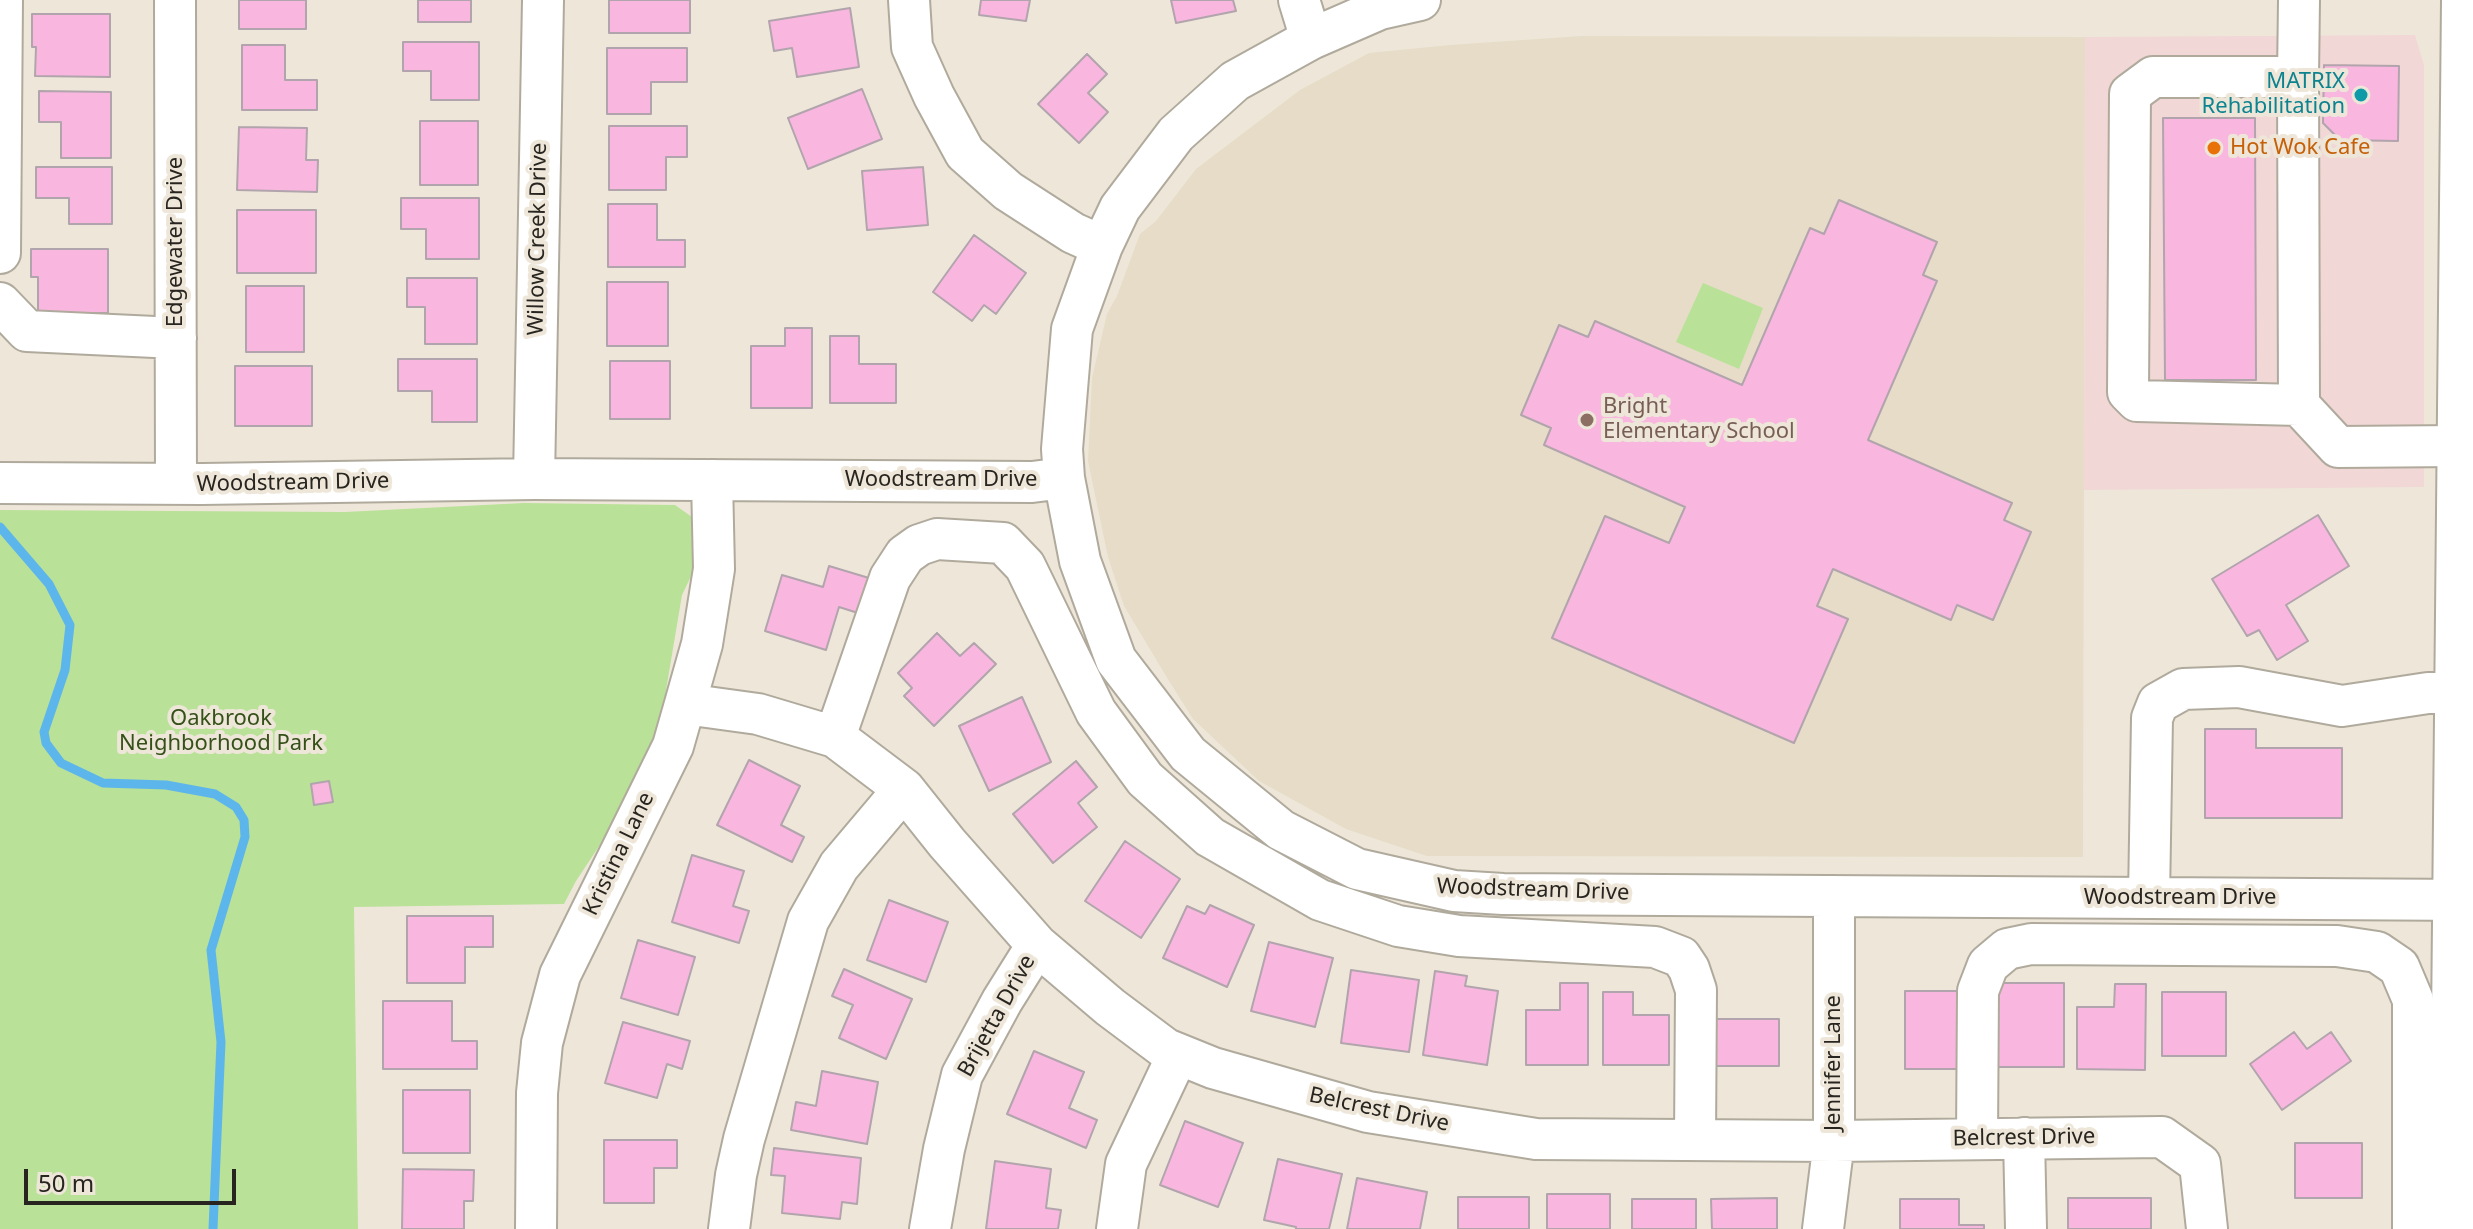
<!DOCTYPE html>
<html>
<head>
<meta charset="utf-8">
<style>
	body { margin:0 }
	#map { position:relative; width:2473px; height:1229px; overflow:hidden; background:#eee7d9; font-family:"Noto Sans",sans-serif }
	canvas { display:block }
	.scale { position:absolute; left:24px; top:1169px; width:212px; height:36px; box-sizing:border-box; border:4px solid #282520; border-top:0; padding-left:10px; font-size:24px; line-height:28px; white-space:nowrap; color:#282520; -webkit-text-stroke:6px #eee7d9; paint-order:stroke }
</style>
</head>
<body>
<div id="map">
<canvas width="2473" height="1229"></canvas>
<div class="scale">50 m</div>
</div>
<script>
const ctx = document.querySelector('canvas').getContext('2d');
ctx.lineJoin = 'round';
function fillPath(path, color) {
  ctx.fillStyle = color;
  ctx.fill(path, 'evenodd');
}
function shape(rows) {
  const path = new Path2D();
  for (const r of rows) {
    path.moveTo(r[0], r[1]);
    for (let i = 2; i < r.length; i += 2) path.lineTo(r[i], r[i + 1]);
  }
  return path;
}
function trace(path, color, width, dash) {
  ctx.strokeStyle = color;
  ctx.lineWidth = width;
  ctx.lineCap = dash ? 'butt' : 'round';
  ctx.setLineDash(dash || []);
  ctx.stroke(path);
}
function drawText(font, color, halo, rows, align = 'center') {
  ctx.font = font + ' "Noto Sans",sans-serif';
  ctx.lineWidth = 8;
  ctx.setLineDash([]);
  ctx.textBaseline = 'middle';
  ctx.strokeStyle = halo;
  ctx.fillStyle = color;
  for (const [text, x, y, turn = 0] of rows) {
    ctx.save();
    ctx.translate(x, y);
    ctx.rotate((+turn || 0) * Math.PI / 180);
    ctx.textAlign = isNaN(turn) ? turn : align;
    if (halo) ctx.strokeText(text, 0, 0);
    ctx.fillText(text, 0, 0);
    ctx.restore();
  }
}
fillPath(shape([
	[2415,35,2424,65,2424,487,2084,490,2085,37]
]), '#f1d7d6');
fillPath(shape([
	[1582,36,2085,37,2083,857,1427,856,1346,829,1259,781,1193,719,1166,676,1124,606,1108,557,1088,461,1092,378,1107,314,1117,296,1140,234,1156,221,1196,169,1300,90,1369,53,1450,45]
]), '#e6dcc7');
fillPath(shape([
	[1703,283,1763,308,1739,369,1676,342],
	[524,503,675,505,692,517,695,568,682,595,663,708,669,733,633,795,576,881,564,904,354,907,358,1229,0,1229,0,510,345,512]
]), '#b9e198');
trace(shape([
	[0,527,49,584,70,625,65,670,44,732,46,743,61,763,103,783,166,785,215,794,236,807,244,820,245,837,211,950,221,1042,213,1229]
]), '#5db6eb', 9);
const building = shape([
	[239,0,306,0,306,29,239,29,239,0],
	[418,0,471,0,471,22,418,22,418,0],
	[609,0,690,0,690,33,609,33,609,0],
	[981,0,1030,0,1026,21,979,15,981,0],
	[1171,0,1233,0,1236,11,1176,23,1171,0],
	[850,8,859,67,797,77,792,48,774,51,769,21,850,8],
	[32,14,110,14,110,77,35,76,36,47,32,47,32,14],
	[403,42,479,42,479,100,431,100,431,71,403,71,403,42],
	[242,45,285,45,285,80,317,80,317,110,242,110,242,45],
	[607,48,687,48,687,82,651,82,651,114,607,114,607,48],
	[1087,54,1107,74,1088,93,1108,112,1079,143,1038,104,1087,54],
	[2324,65,2399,66,2398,141,2340,140,2323,123,2324,65],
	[862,89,882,139,808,169,788,118,862,89],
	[39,91,111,92,111,158,61,158,61,122,39,122,39,91],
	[2163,118,2255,118,2256,380,2165,380,2163,118],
	[420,121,478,121,478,185,420,185,420,121],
	[609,126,687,126,687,157,666,157,666,190,609,190,609,126],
	[239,127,307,128,306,160,318,160,317,192,237,190,239,127],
	[36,167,112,167,112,224,69,224,69,198,36,198,36,167],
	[923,167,928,225,867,230,862,171,923,167],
	[401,198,479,198,479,259,426,259,426,229,401,229,401,198],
	[1839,200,1937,242,1923,275,1937,281,1868,440,2012,503,2004,520,2031,532,1993,620,1957,605,1951,620,1833,569,1817,606,1848,619,1794,743,1552,638,1605,516,1669,543,1685,507,1544,445,1551,428,1521,415,1559,325,1588,337,1595,321,1742,385,1810,228,1824,234,1839,200],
	[608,204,657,204,657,240,685,240,685,267,608,267,608,204],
	[237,210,316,210,316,273,237,273,237,210],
	[974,235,1026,273,996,314,984,305,972,321,933,292,974,235],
	[31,249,108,249,108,313,38,313,38,277,31,277,31,249],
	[407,278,477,278,477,344,425,344,425,307,407,307,407,278],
	[607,282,668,282,668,346,607,346,607,282],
	[246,286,304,286,304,352,246,352,246,286],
	[785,328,812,328,812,408,751,408,751,346,785,346,785,328],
	[830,336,859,336,859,364,896,364,896,403,830,403,830,336],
	[398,359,477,359,477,422,432,422,432,391,398,391,398,359],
	[610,361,670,361,670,419,610,419,610,361],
	[235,366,312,366,312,426,235,426,235,366],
	[2318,515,2349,566,2286,605,2308,641,2277,660,2259,630,2247,636,2212,579,2318,515],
	[829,566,869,578,858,613,839,607,826,650,765,631,782,575,823,587,829,566],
	[937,633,960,656,974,643,996,664,934,726,904,696,912,688,898,673,937,633],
	[1022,697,1051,762,989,791,959,726,1022,697],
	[2205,729,2256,729,2256,748,2342,748,2342,818,2205,818,2205,729],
	[749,760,800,786,781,825,804,837,792,862,717,825,749,760],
	[1076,761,1097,787,1078,803,1097,827,1053,863,1013,814,1076,761],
	[329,781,333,802,314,805,311,784,329,781],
	[1125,841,1180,879,1141,938,1085,901,1125,841],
	[692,855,744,871,733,906,749,911,739,943,672,922,692,855],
	[889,900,948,922,926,982,867,960,889,900],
	[1210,905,1254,925,1227,987,1163,958,1187,906,1205,914,1210,905],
	[407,916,493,916,493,947,465,947,465,983,407,983,407,916],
	[638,940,695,957,678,1015,621,998,638,940],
	[1269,942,1333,958,1315,1027,1251,1011,1269,942],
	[844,969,912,999,886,1059,839,1038,853,1005,832,996,844,969],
	[1351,970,1419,980,1409,1052,1341,1043,1351,970],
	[1435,971,1467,976,1465,986,1498,991,1487,1065,1423,1055,1435,971],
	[1560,983,1588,983,1588,1065,1526,1065,1526,1010,1560,1010,1560,983],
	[1997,983,2064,983,2064,1067,1997,1067,1997,983],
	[2115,984,2146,984,2145,1070,2077,1069,2077,1007,2114,1007,2115,984],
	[1905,991,1957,991,1957,1069,1905,1069,1905,991],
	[1603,992,1633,992,1633,1015,1669,1015,1669,1065,1603,1065,1603,992],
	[2162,992,2226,992,2226,1056,2162,1056,2162,992],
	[383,1001,452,1001,452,1041,477,1041,477,1069,383,1069,383,1001],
	[1711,1019,1779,1019,1779,1066,1711,1066,1711,1019],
	[623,1022,690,1041,682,1069,667,1064,657,1098,605,1083,623,1022],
	[2294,1032,2307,1049,2331,1032,2351,1061,2282,1110,2250,1064,2294,1032],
	[1034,1051,1084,1072,1069,1108,1097,1120,1086,1148,1007,1114,1034,1051],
	[822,1071,878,1082,867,1144,791,1130,796,1102,816,1106,822,1071],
	[403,1090,470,1090,470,1153,403,1153,403,1090],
	[1185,1121,1243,1143,1218,1207,1160,1185,1185,1121],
	[604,1140,677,1140,677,1168,654,1168,654,1203,604,1203,604,1140],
	[2295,1143,2362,1143,2362,1198,2295,1198,2295,1143],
	[774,1148,861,1158,857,1204,842,1202,840,1219,782,1213,785,1176,771,1175,774,1148],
	[1278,1159,1342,1174,1329,1229,1296,1229,1296,1227,1264,1220,1278,1159],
	[995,1161,1051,1169,1046,1208,1061,1210,1058,1229,986,1229,995,1161],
	[403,1169,474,1170,473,1201,464,1201,464,1229,402,1229,403,1169],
	[1357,1178,1427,1192,1420,1229,1347,1229,1357,1178],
	[1547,1194,1610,1194,1610,1229,1547,1229,1547,1194],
	[1458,1197,1529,1197,1529,1229,1458,1229,1458,1197],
	[1777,1198,1777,1229,1712,1229,1711,1199,1777,1198],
	[2068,1198,2151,1198,2151,1229,2068,1229,2068,1198],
	[1632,1199,1696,1199,1696,1229,1632,1229,1632,1199],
	[1900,1199,1959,1199,1959,1225,1984,1225,1984,1229,1900,1229,1900,1199]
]);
fillPath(building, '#f9b7df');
trace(building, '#b2a4ac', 2);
const minor = shape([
	[175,0,176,484],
	[909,0,912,47,934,96,965,153,1008,191,1073,233,1102,246],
	[1299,0,1311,39],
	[1420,0,1380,9,1311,39,1235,81,1176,134,1120,208,1102,246,1072,329,1062,449,1064,478,1080,561,1116,660,1188,754,1281,830,1357,869,1454,891,1503,894,2473,900],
	[2299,0,2298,77,2153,77,2130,94,2128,392,2137,401,2299,405,2338,447,2459,446],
	[2298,77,2299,405],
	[0,253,2,0],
	[0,303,27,331,176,338],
	[534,479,543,0],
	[0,483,202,484,534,479,1032,482,1064,478],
	[685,704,758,714,835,737,904,789,947,843,1037,945,1110,1007,1166,1049,1213,1068,1368,1112,1536,1139,1834,1141,2162,1137,2200,1164,2207,1229],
	[835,737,890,578,905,555,919,545,937,539,1003,543,1025,566,1096,712,1145,779,1210,837,1320,900,1398,926,1459,936,1655,947,1681,957,1689,969,1696,990,1695,1140],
	[2149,898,2152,718,2158,703,2183,689,2239,687,2342,706,2428,693,2457,693],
	[2024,1138,2026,1229],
	[1977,1139,1978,991,1988,965,2007,949,2031,944,2337,946,2377,952,2399,967,2413,1000,2413,1229],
	[536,1229,537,1093,542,1043,560,975,673,746,685,704,702,644,714,569,712,480],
	[729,1229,736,1175,744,1139,808,921,839,866,904,789],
	[930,1229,944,1149,962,1075,1002,1001,1037,945],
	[1117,1229,1126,1164,1178,1054],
	[1823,1229,1834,1141,1834,896]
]);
const major = shape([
	[2452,1229,2464,0]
]);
trace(minor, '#b0aa9d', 44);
trace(major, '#b0aa9d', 48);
trace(minor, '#fff', 40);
trace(major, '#fff', 44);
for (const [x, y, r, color] of [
	[2361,95,8,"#0f9aa8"],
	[2214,148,8,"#e8710a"],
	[1587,420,8,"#8d6e63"]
]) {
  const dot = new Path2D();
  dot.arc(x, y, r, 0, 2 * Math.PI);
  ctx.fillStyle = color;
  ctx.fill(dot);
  trace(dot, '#eee7d9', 3);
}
drawText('22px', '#0d838f', '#eee7d9', [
	["MATRIX",2345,82],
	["Rehabilitation",2345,107]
], 'right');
drawText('22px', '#c56008', '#eee7d9', [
	["Hot Wok Cafe",2230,148]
], 'left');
drawText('22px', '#282520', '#eee7d9', [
	["Willow Creek Drive",538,239,-89],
	["Edgewater Drive",176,242,-90],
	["Woodstream Drive",941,480],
	["Woodstream Drive",293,483,-1],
	["Kristina Lane",619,854,-64],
	["Woodstream Drive",1533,890,2],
	["Woodstream Drive",2180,898],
	["Brijetta Drive",997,1016,-61],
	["Jennifer Lane",1834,1063,-90],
	["Belcrest Drive",1379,1110,12],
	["Belcrest Drive",2024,1138,-1]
]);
drawText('22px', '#785e54', '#eee7d9', [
	["Bright",1603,407],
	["Elementary School",1603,432]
], 'left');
drawText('22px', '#355019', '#eee7d9', [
	["Oakbrook",221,719],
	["Neighborhood Park",221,744]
]);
</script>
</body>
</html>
